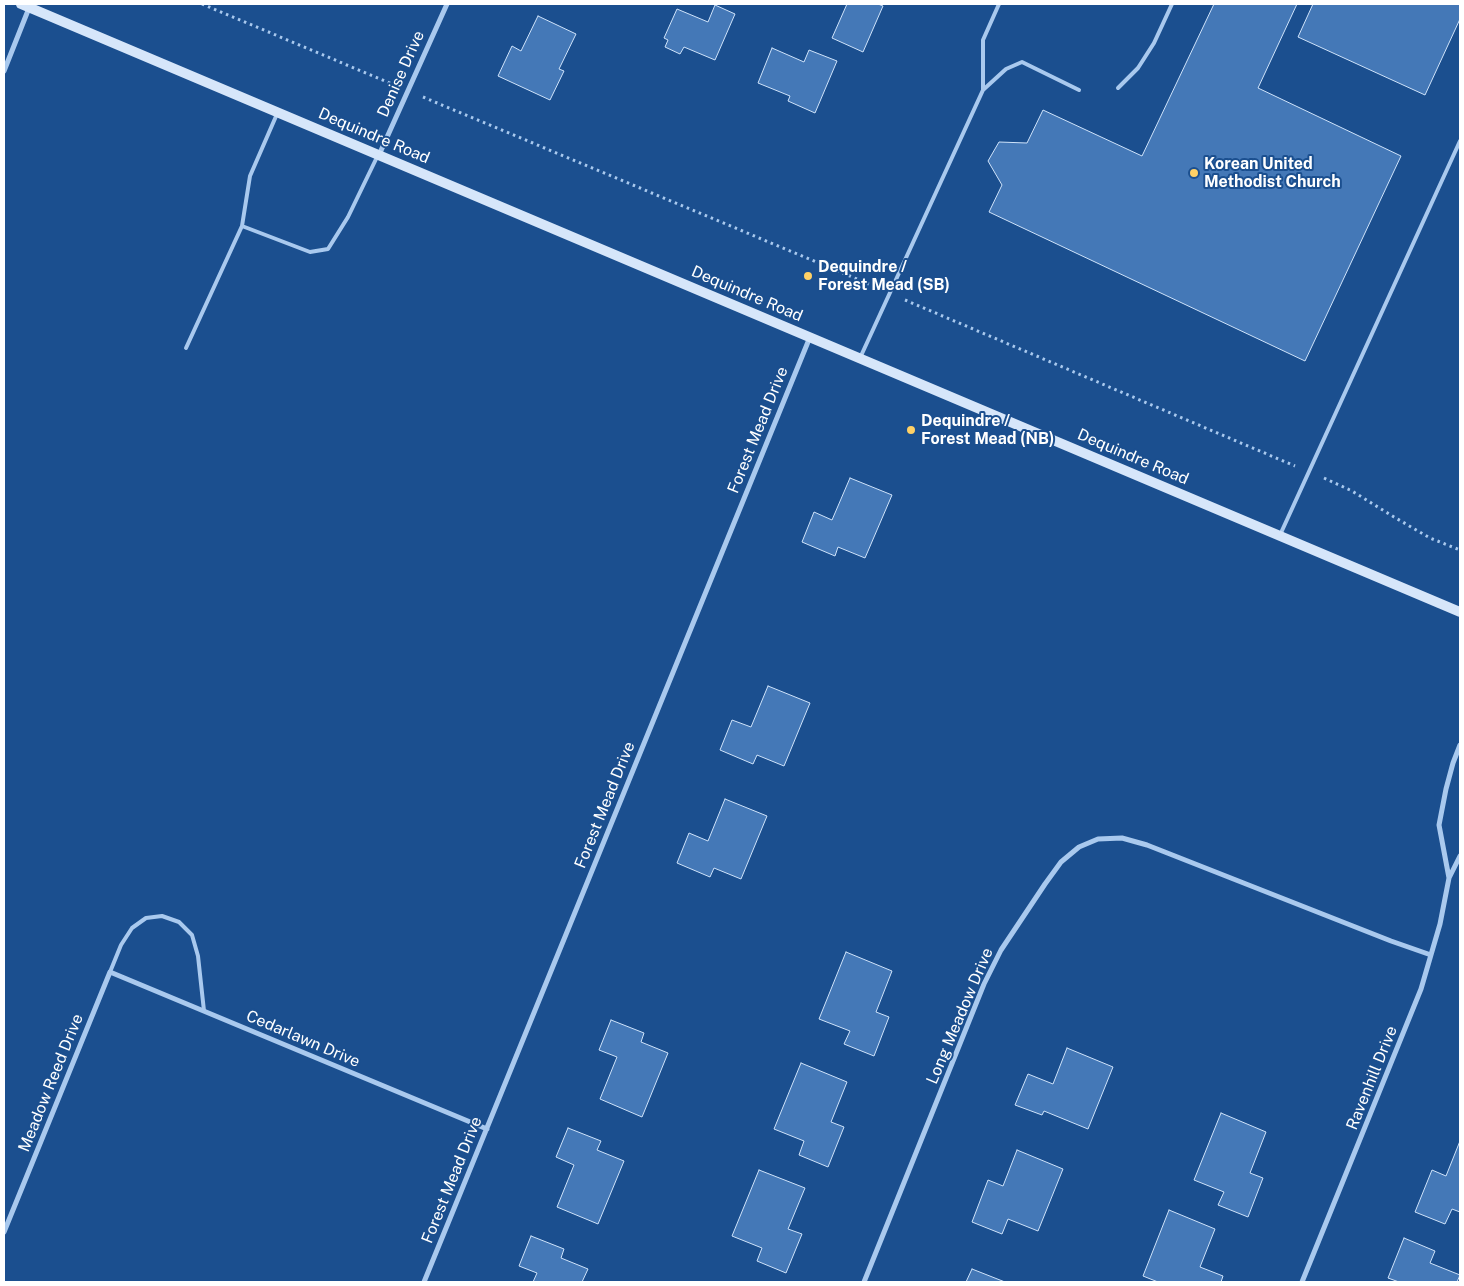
<!DOCTYPE html>
<html>
<head>
<meta charset="utf-8">
<style>
	body { margin:0 }
	#map { position:relative; width:1464px; height:1286px; overflow:hidden; background:#1b4f8f; font-family:"Public Sans",sans-serif }
	canvas { display:block }
	.frame { position:absolute; inset:0; border:5px solid #fff; pointer-events:none }
</style>
</head>
<body>
<div id="map">
<canvas width="1464" height="1286"></canvas>
<div class="frame"></div>
</div>
<script>
const ctx = document.querySelector('canvas').getContext('2d');
ctx.lineJoin = 'round';
function fillPath(path, color) {
  ctx.fillStyle = color;
  ctx.fill(path, 'evenodd');
}
function shape(rows) {
  const path = new Path2D();
  for (const r of rows) {
    path.moveTo(r[0], r[1]);
    for (let i = 2; i < r.length; i += 2) path.lineTo(r[i], r[i + 1]);
  }
  return path;
}
function trace(path, color, width, dash) {
  ctx.strokeStyle = color;
  ctx.lineWidth = width;
  ctx.lineCap = dash ? 'butt' : 'round';
  ctx.setLineDash(dash || []);
  ctx.stroke(path);
}
function drawText(font, color, halo, rows, align = 'center') {
  ctx.font = font + ' "Public Sans",sans-serif';
  ctx.lineWidth = 4;
  ctx.setLineDash([]);
  ctx.textBaseline = 'middle';
  ctx.strokeStyle = halo;
  ctx.fillStyle = color;
  for (const [text, x, y, turn = 0] of rows) {
    ctx.save();
    ctx.translate(x, y);
    ctx.rotate((+turn || 0) * Math.PI / 180);
    ctx.textAlign = isNaN(turn) ? turn : align;
    if (halo) ctx.strokeText(text, 0, 0);
    ctx.fillText(text, 0, 0);
    ctx.restore();
  }
}
const building = shape([
	[847,4,878,4,883,6,863,52,832,38,847,4],
	[1214,4,1297,4,1258,88,1401,156,1305,361,989,212,1002,185,988,161,999,142,1027,143,1043,110,1142,156,1214,4],
	[1313,4,1460,4,1460,19,1425,95,1298,37,1313,4],
	[715,5,735,14,715,60,684,47,680,54,665,47,668,40,664,38,677,9,708,22,715,5],
	[538,16,576,34,559,69,564,71,550,100,498,76,512,46,521,51,538,16],
	[772,48,804,62,809,50,837,61,815,113,788,101,790,96,758,83,772,48],
	[850,478,892,495,865,558,838,547,835,556,802,542,814,512,832,520,850,478],
	[768,686,810,703,784,766,757,755,753,764,720,750,732,720,751,727,768,686],
	[725,799,767,816,741,879,714,868,710,877,677,863,689,833,708,841,725,799],
	[846,952,892,971,876,1012,889,1017,874,1056,844,1044,850,1031,819,1019,846,952],
	[611,1020,644,1033,641,1042,668,1053,642,1117,600,1099,617,1057,599,1050,611,1020],
	[1067,1048,1113,1067,1088,1129,1044,1111,1042,1115,1015,1105,1028,1074,1053,1084,1067,1048],
	[801,1063,847,1082,831,1122,844,1127,828,1167,799,1155,804,1141,774,1129,801,1063],
	[1221,1113,1266,1132,1250,1173,1263,1178,1248,1217,1218,1205,1224,1192,1194,1180,1221,1113],
	[568,1128,601,1141,597,1150,624,1161,598,1224,557,1207,574,1165,556,1157,568,1128],
	[1460,1141,1460,1212,1452,1209,1445,1224,1415,1212,1432,1170,1446,1176,1460,1141],
	[1017,1150,1063,1169,1038,1231,1008,1219,1002,1234,972,1222,988,1180,1003,1186,1017,1150],
	[759,1170,805,1188,788,1229,802,1234,786,1273,757,1261,762,1248,732,1236,759,1170],
	[1169,1210,1215,1229,1200,1267,1223,1276,1221,1282,1158,1282,1143,1276,1169,1210],
	[531,1236,564,1249,561,1258,588,1269,582,1282,533,1282,537,1273,519,1266,531,1236],
	[1404,1238,1435,1251,1430,1263,1460,1275,1457,1282,1399,1282,1388,1278,1404,1238],
	[972,1269,1005,1282,966,1282,972,1269]
]);
fillPath(building, '#4478b7');
trace(building, '#cfe3fa', 1);
trace(shape([
	[202,4,392,84],
	[423,97,876,287],
	[905,300,1295,466],
	[1324,478,1352,491,1394,517,1430,538,1460,550]
]), '#a9c9ee', 3, [2.5, 4]);
trace(shape([
	[1118,88,1138,68,1154,43,1172,4],
	[983,90,1006,69,1022,62,1079,90],
	[277,114,250,176,242,226,310,252,328,249,348,217,378,155],
	[186,348,242,226],
	[860,358,983,90,983,40,999,4],
	[1280,535,1460,141],
	[110,972,121,945,132,928,146,918,162,916,179,922,192,935,198,956,204,1011]
]), '#a9c9ee', 4);
trace(shape([
	[4,71,29,8],
	[379,155,447,4],
	[1449,878,1439,825,1446,789,1453,763,1460,745],
	[4,1232,110,972,487,1129],
	[424,1282,810,337],
	[864,1282,984,984,1001,950,1045,884,1061,862,1079,847,1098,839,1122,838,1147,845,1391,941,1431,955],
	[1302,1282,1421,989,1440,924,1449,878,1460,856]
]), '#a9c9ee', 5);
trace(shape([
	[21,4,1460,612]
]), '#d6e6fa', 10);
for (const [x, y, r, color] of [
	[1194,173,5,"#ffd166"],
	[808,276,5,"#ffd166"],
	[911,430,5,"#ffd166"]
]) {
  const dot = new Path2D();
  dot.arc(x, y, r, 0, 2 * Math.PI);
  ctx.fillStyle = color;
  ctx.fill(dot);
  trace(dot, '#1b4f8f', 2);
}
drawText('16px', '#fff', '#1b4f8f', [
	["Denise Drive",401,74,-66],
	["Dequindre Road",374,136,23],
	["Dequindre Road",747,294,23],
	["Forest Mead Drive",758,430,-68],
	["Dequindre Road",1133,457,23],
	["Forest Mead Drive",605,805,-68],
	["Long Meadow Drive",960,1016,-67],
	["Cedarlawn Drive",303,1039,23],
	["Ravenhill Drive",1372,1078,-68],
	["Meadow Reed Drive",51,1083,-68],
	["Forest Mead Drive",452,1180,-68]
]);
drawText('bold 16px', '#fff', '#1b4f8f', [
	["Korean United",1204,164],
	["Methodist Church",1204,182],
	["Dequindre /",818,267],
	["Forest Mead (SB)",818,285],
	["Dequindre /",921,421],
	["Forest Mead (NB)",921,439]
], 'left');
</script>
</body>
</html>
